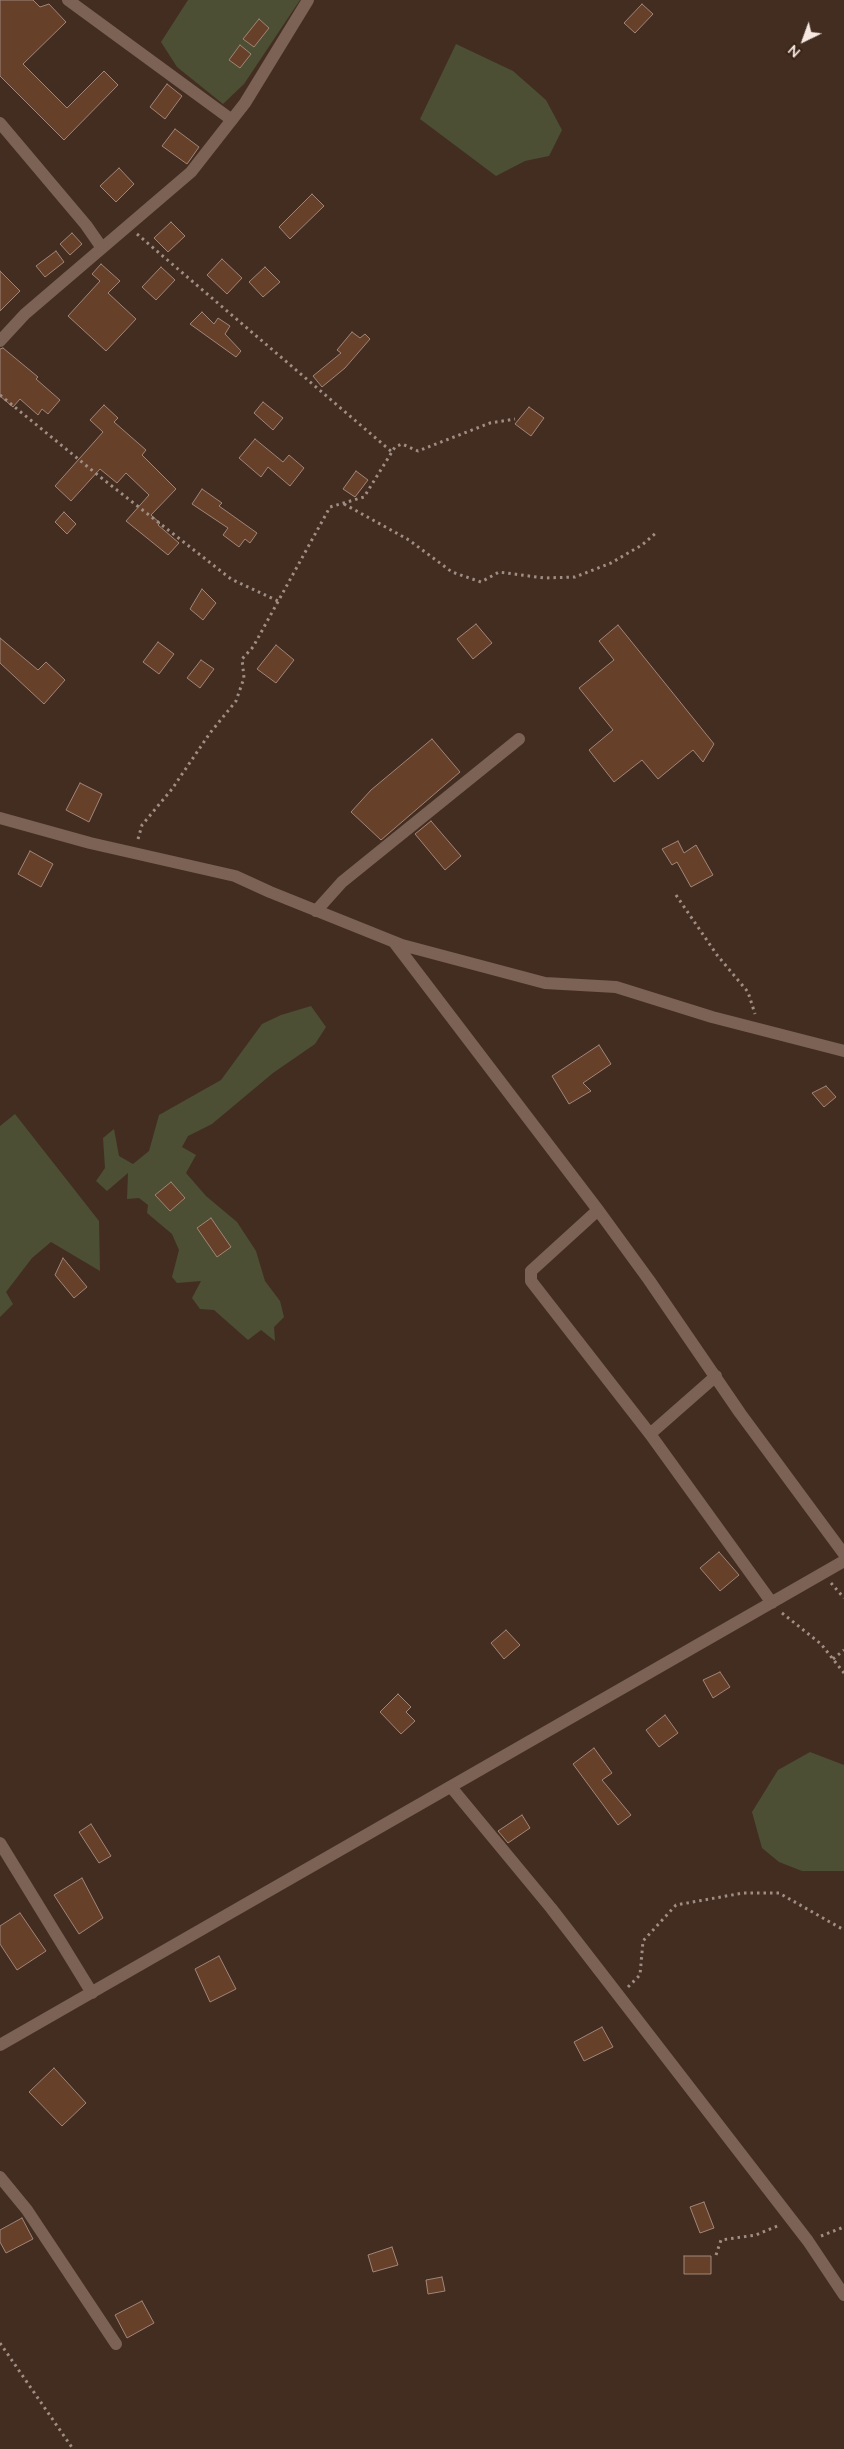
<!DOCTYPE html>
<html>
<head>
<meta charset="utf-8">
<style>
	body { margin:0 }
	#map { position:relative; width:844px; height:2449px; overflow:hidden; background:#432d21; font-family:Lato,sans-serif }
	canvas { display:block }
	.north { position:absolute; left:779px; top:15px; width:50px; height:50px; -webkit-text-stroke:4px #382317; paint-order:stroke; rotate:222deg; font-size:14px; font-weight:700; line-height:20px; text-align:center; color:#f7e8e1 }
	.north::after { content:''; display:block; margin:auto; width:18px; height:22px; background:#f7e8e1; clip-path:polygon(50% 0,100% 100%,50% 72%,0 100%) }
</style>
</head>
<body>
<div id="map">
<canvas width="844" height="2449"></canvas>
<div class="north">N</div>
</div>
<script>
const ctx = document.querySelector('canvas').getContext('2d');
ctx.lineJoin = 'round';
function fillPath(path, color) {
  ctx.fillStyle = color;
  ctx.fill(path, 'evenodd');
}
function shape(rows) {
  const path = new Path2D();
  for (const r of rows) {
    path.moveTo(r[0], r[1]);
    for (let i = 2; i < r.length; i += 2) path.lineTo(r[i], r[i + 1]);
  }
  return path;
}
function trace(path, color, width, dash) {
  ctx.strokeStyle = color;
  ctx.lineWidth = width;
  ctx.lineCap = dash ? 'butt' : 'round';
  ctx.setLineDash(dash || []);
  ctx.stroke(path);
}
fillPath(shape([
	[188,0,300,0,244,84,223,104,177,67,161,42],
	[456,44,513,71,546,100,562,130,549,156,525,161,496,176,420,119],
	[311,1006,326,1027,315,1044,273,1073,212,1124,188,1136,182,1147,196,1155,186,1173,206,1196,237,1222,256,1251,265,1281,280,1301,284,1317,274,1327,275,1341,261,1330,248,1340,214,1310,200,1309,192,1298,201,1281,177,1283,172,1277,179,1250,172,1234,147,1213,148,1205,139,1198,127,1199,128,1173,107,1191,96,1181,105,1168,103,1138,114,1129,119,1156,133,1164,149,1151,159,1115,221,1080,262,1024,281,1015],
	[15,1114,99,1221,100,1271,51,1242,32,1258,6,1292,13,1304,0,1317,0,1126],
	[810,1752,844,1765,844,1871,802,1871,779,1862,762,1848,752,1812,778,1770]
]), '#4c4f33');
const building = shape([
	[0,0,33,0,40,7,49,4,66,22,23,64,67,108,104,71,118,85,64,140,0,76,0,0],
	[642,4,653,14,635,33,624,23,642,4],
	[259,19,269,28,254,47,243,39,259,19],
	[240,45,251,54,240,68,229,60,240,45],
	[167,84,182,96,165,119,150,107,167,84],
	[175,129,199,147,187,164,162,146,175,129],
	[119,168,134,184,116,202,100,186,119,168],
	[312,194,324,206,290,239,279,227,312,194],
	[171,222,185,236,168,252,154,238,171,222],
	[72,233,82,244,70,255,60,244,72,233],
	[56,251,64,262,45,277,36,266,56,251],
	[222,259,242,278,227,294,207,275,222,259],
	[101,264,120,281,108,293,136,319,106,351,68,316,100,281,92,274,101,264],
	[161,267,175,280,156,300,142,287,161,267],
	[265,267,280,282,263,297,249,282,265,267],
	[0,271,20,291,0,311,0,271],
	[202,312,214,324,218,318,230,326,225,334,241,351,236,357,190,324,202,312],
	[352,332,360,338,365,334,370,339,345,368,322,387,313,376,341,353,337,350,352,332],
	[3,348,38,377,36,379,60,400,48,414,42,409,38,415,20,399,13,407,0,396,0,349,3,348],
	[263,402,283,418,273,430,254,413,263,402],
	[104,405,118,418,114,422,146,450,142,455,176,489,151,515,160,523,158,525,179,543,168,555,126,521,149,495,126,473,117,483,100,469,71,501,55,486,103,432,90,420,104,405],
	[529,407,544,418,531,436,515,424,529,407],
	[255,439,283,462,289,455,304,468,290,486,268,467,261,477,239,458,255,439],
	[356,471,368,480,355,497,343,489,356,471],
	[202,489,222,503,219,506,257,533,250,543,245,539,239,547,223,535,228,528,192,504,202,489],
	[64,512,76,524,67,534,55,522,64,512],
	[202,589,216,603,203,620,190,609,202,589],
	[476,624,492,643,473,659,457,639,476,624],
	[618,625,714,744,703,762,693,750,658,779,642,760,614,782,589,750,613,730,579,688,614,660,599,641,618,625],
	[0,638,38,670,46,662,65,680,44,704,0,663,0,638],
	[158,642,174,654,159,674,143,662,158,642],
	[276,645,294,660,276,683,257,669,276,645],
	[201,660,214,669,200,688,187,678,201,660],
	[432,739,460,772,381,840,351,812,371,790,432,739],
	[80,783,102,794,89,822,66,810,80,783],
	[431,821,461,856,445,870,415,834,431,821],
	[678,841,684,853,696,845,713,875,691,887,677,862,672,865,662,849,678,841],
	[30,851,53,864,41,887,18,874,30,851],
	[599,1045,611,1064,583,1083,591,1091,569,1104,552,1076,599,1045],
	[826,1086,836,1097,824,1107,812,1093,826,1086],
	[171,1182,185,1198,170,1211,155,1195,171,1182],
	[211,1218,231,1247,217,1257,197,1228,211,1218],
	[63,1258,87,1287,74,1298,55,1275,63,1258],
	[719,1552,739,1575,720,1591,700,1568,719,1552],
	[506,1630,520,1645,504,1659,491,1643,506,1630],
	[720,1672,730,1687,713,1698,703,1680,720,1672],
	[398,1694,411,1707,406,1712,415,1721,401,1734,380,1712,398,1694],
	[665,1715,678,1733,659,1747,646,1730,665,1715],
	[594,1748,612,1773,602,1780,631,1815,618,1825,573,1764,594,1748],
	[522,1815,530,1828,508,1843,498,1831,522,1815],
	[91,1824,111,1856,99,1863,79,1832,91,1824],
	[82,1878,103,1918,79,1934,54,1895,82,1878],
	[20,1913,46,1951,17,1970,0,1944,0,1926,20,1913],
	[219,1956,236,1989,210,2002,195,1969,219,1956],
	[602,2027,613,2047,584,2061,574,2042,602,2027],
	[54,2068,86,2103,62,2126,29,2092,54,2068],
	[704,2202,714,2228,700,2233,690,2207,704,2202],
	[22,2218,33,2239,6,2253,0,2242,0,2230,22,2218],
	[392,2247,398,2265,373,2272,368,2255,392,2247],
	[684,2256,711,2256,711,2274,684,2274,684,2256],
	[442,2277,445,2291,428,2294,426,2280,442,2277],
	[142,2301,154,2323,127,2338,115,2315,142,2301]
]);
fillPath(building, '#67402a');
trace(building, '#a08678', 1);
trace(shape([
	[137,234,392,452],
	[0,395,99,476,231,579,278,601],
	[344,504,409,540,452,572,481,582,499,572,544,578,575,577,611,563,642,545,657,532],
	[138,839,142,825,172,789,210,733,236,701,244,678,242,659,253,647,330,507,364,497,395,447,402,444,418,451,490,423,515,419],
	[676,895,717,955,748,992,755,1014],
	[831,1583,844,1598],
	[782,1613,821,1644,844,1673],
	[833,1659,844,1650],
	[628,1987,640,1975,643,1941,676,1905,743,1893,779,1893,844,1930],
	[821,2236,844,2227],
	[716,2255,721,2240,756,2235,780,2225],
	[0,2343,73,2449]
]), '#a08d84', 3, [2.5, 4]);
trace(shape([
	[68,0,232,120],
	[0,123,86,225,102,248],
	[0,341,25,314,191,172,245,103,308,0],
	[0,818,90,843,235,876,270,892,402,945,545,983,616,987,712,1017,844,1051],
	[316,911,342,882,519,739],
	[394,942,598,1210,649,1280,740,1413,844,1554],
	[598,1210,531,1271,531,1281,650,1434,772,1603],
	[650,1434,716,1376],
	[451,1787,551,1908,619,1996,808,2241,844,2295],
	[0,1843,92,1993],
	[0,2045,844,1561],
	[0,2177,27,2210,116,2344]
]), '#7b6254', 12);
</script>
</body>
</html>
